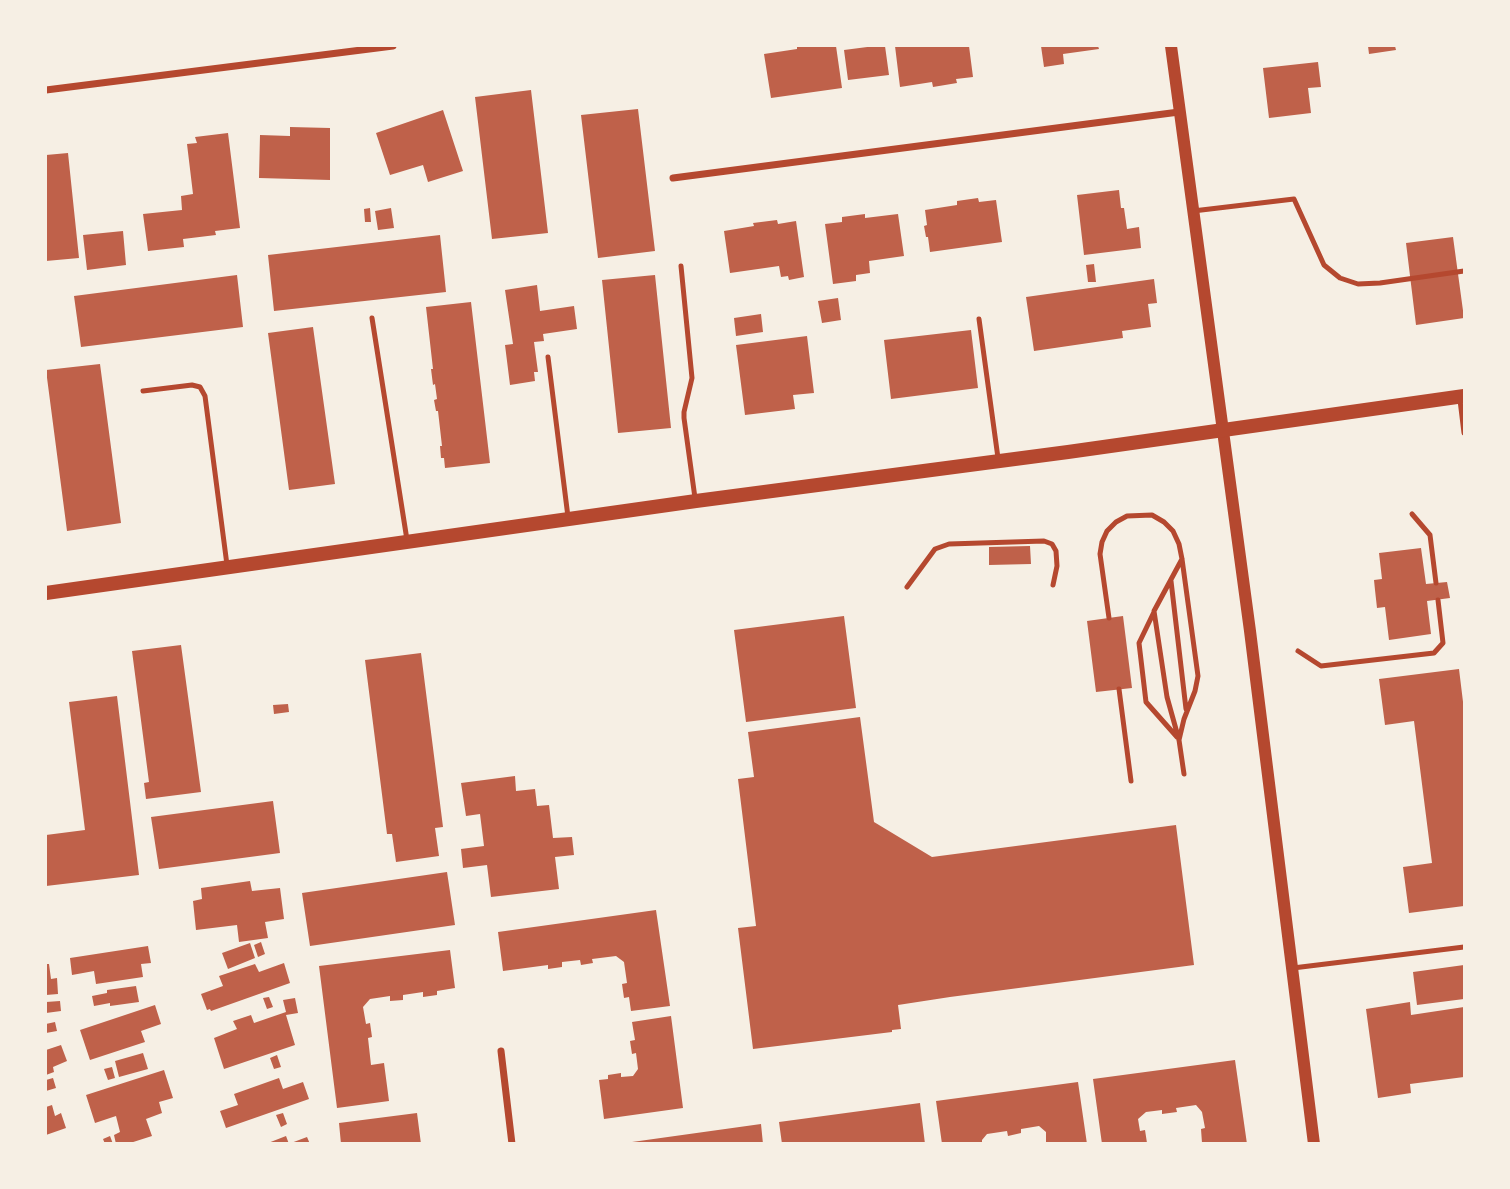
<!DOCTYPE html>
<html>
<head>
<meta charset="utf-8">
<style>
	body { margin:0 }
	#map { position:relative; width:1510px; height:1189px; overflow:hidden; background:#f6efe4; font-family:"PT Serif",serif }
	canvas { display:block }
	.frame { position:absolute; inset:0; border:47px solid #f6efe4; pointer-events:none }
</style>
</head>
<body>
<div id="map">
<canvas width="1510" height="1189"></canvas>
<div class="frame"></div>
</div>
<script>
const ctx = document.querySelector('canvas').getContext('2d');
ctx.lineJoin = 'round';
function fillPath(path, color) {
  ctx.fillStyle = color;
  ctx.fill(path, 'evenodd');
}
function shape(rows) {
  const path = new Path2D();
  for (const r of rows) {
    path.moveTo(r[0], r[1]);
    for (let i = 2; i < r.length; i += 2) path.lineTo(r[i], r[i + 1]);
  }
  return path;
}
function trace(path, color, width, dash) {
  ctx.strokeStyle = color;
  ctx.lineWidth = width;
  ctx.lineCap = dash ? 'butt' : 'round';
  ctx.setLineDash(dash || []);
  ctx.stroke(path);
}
fillPath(shape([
	[797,46,836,46,842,88,771,98,764,54,797,49],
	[875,46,885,46,889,75,848,80,844,50],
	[895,46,969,46,973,77,956,79,957,83,933,87,932,82,900,87],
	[1041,46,1098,46,1099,49,1063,54,1064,64,1044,67],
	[1368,46,1395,46,1396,50,1369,54],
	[1318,62,1321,87,1308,88,1311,113,1269,118,1263,68],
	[531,90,548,233,492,239,475,97],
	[638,109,655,251,598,258,581,115],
	[443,110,463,171,428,182,423,165,390,175,376,133],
	[290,127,330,128,330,180,259,178,260,135,290,136],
	[228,133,240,228,215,231,216,235,183,239,184,247,148,251,143,214,182,210,181,196,193,194,187,144,197,143,195,137],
	[68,153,79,258,46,261,46,155],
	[1119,190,1121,208,1124,208,1127,229,1139,227,1141,248,1084,255,1077,195],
	[978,198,979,202,996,200,1002,242,930,252,928,237,926,237,924,226,927,225,925,210,957,205,957,201],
	[370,208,371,222,365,222,364,209],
	[391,208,394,228,378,230,375,211],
	[865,214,865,218,898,214,904,256,869,261,870,273,856,275,856,281,833,284,825,224,842,222,842,217],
	[777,220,778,224,796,221,804,277,789,280,788,276,781,277,779,266,730,273,724,231,754,226,753,223],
	[123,231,126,265,87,270,83,235],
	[440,235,446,292,274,311,268,255],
	[1453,237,1464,318,1416,325,1406,243],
	[1094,264,1096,282,1088,282,1086,265],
	[237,275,243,327,81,347,74,296],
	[655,275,671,428,618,433,602,280],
	[1154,279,1157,303,1148,304,1151,327,1122,331,1123,338,1034,351,1026,297],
	[537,285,540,311,574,306,577,329,543,334,544,341,534,342,538,372,534,372,535,381,510,385,505,345,513,344,505,290],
	[838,298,841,320,822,323,818,301],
	[471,302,490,463,445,468,444,458,441,458,440,446,442,446,438,411,436,411,434,400,437,399,435,384,433,385,431,369,433,369,426,307],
	[761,314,763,332,736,336,734,318],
	[313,327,335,484,289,490,268,333],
	[971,330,978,388,891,399,884,340],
	[807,336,814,393,793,395,795,409,745,415,736,345],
	[100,364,121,523,67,531,46,370],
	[1030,546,1031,564,989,565,989,547],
	[1421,548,1426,584,1447,582,1450,598,1427,601,1431,634,1389,640,1385,607,1377,608,1375,590,1374,580,1382,579,1379,553],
	[844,616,856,708,746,722,734,630],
	[1123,616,1132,688,1096,692,1087,621],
	[181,645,201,792,146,799,144,783,149,782,132,651],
	[421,653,443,827,435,828,439,856,396,862,392,834,387,834,365,660],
	[1459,669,1464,710,1464,906,1409,913,1403,867,1432,863,1414,721,1385,725,1379,679],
	[117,696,139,875,46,886,46,835,85,830,69,702],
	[288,704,289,712,274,714,273,705],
	[860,717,874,822,932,857,1176,825,1194,965,950,997,898,1005,901,1029,892,1030,892,1032,753,1049,738,928,756,926,738,779,754,777,748,732],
	[515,776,516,791,535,789,537,806,549,805,553,838,572,837,574,855,555,857,559,889,491,897,487,865,463,868,461,849,484,846,480,814,466,816,461,783],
	[273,801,280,853,159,869,151,817],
	[447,872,455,925,310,946,302,893],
	[250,881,252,891,280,888,284,919,265,922,268,938,239,942,237,925,196,930,193,901,202,899,201,888],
	[656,910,670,1006,631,1011,629,997,624,998,622,984,627,983,624,962,616,956,592,959,593,963,581,965,580,960,562,962,562,967,548,969,548,965,503,971,498,932],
	[261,942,265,954,258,957,254,945],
	[250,943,255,958,228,969,222,953],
	[148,946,151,963,141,964,143,977,96,984,94,971,72,975,70,958],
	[450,950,455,988,437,991,437,995,423,997,423,992,403,995,403,1000,390,1001,390,996,370,999,363,1007,366,1024,370,1023,372,1037,368,1038,371,1065,384,1063,389,1101,337,1108,319,966],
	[284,963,290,983,211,1011,210,1009,207,1010,201,994,223,986,219,976,255,964,259,972],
	[46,964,49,964,51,979,57,978,58,994,46,995],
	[1464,965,1464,999,1417,1005,1413,972],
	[136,986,139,1002,110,1006,110,1003,94,1006,92,996,107,993,107,990],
	[269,997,273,1007,267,1009,263,998],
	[295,998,298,1013,286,1015,295,1045,224,1069,214,1038,237,1029,233,1021,251,1015,254,1023,286,1012,283,1000],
	[60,1001,61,1011,46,1013,46,1002],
	[1410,1002,1411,1015,1464,1007,1464,1077,1410,1084,1411,1093,1378,1098,1366,1009],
	[155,1005,161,1024,141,1031,145,1042,90,1060,80,1030],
	[671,1016,683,1108,604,1119,599,1080,608,1079,608,1075,621,1073,621,1077,633,1076,638,1069,636,1053,632,1054,630,1041,635,1040,632,1022],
	[55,1022,57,1031,46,1033,46,1024],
	[61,1045,67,1061,53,1067,54,1072,46,1075,46,1050],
	[143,1053,148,1069,119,1077,115,1061],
	[277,1055,281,1067,274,1069,270,1058],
	[1235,1060,1247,1144,1202,1143,1201,1129,1205,1128,1202,1112,1196,1105,1176,1108,1177,1112,1162,1114,1162,1110,1146,1112,1138,1119,1140,1131,1145,1130,1147,1143,1102,1144,1093,1079],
	[112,1067,115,1078,108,1080,104,1069],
	[164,1070,173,1098,159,1102,162,1113,146,1119,152,1136,127,1144,116,1144,114,1135,120,1132,116,1116,95,1123,86,1095],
	[53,1078,56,1088,46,1091,46,1080],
	[279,1078,283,1089,303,1082,309,1099,226,1128,220,1111,238,1105,234,1094],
	[1078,1082,1087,1144,1046,1144,1046,1132,1039,1126,1021,1129,1021,1133,1008,1136,1007,1131,987,1134,982,1140,982,1144,942,1144,936,1101],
	[920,1103,925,1144,782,1144,779,1122],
	[52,1105,55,1116,61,1113,66,1128,46,1135,46,1107],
	[283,1113,287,1124,281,1127,276,1115],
	[417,1113,421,1144,341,1144,339,1123],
	[761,1124,763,1144,632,1144,632,1142],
	[110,1136,113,1144,105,1144,103,1139],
	[286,1136,289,1144,268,1144,268,1143],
	[307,1137,310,1144,291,1144,291,1143]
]), '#bf614a');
trace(shape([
	[1193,211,1294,199,1324,265,1340,278,1358,284,1380,283,1464,271],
	[681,266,692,378,684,412,684,418,695,498],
	[372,318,407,540],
	[979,319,998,458],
	[548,357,568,517],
	[143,391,192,385,200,387,205,396,227,565],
	[1460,400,1464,433],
	[1412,514,1430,535,1436,583],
	[1182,559,1154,611,1167,697,1179,740,1184,774],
	[1171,581,1186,709],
	[907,587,935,549,949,544,1044,541,1052,544,1056,551,1057,566,1053,585],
	[1154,612,1139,643,1146,702,1177,737],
	[1109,618,1100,554,1102,542,1107,531,1116,522,1127,516,1152,515,1164,522,1173,531,1179,544,1182,559,1198,676,1195,691,1184,719,1179,740],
	[1298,651,1321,666,1434,653,1443,643,1438,600],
	[1119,689,1131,781],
	[1293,968,1464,947]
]), '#b5482f', 5);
trace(shape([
	[46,90,393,46],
	[673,178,1179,112],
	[501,1051,512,1144]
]), '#b5482f', 7);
trace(shape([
	[1171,46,1250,631,1314,1144]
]), '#b5482f', 12);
trace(shape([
	[46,593,696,501,1068,452,1464,396]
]), '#b5482f', 14);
</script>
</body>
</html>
